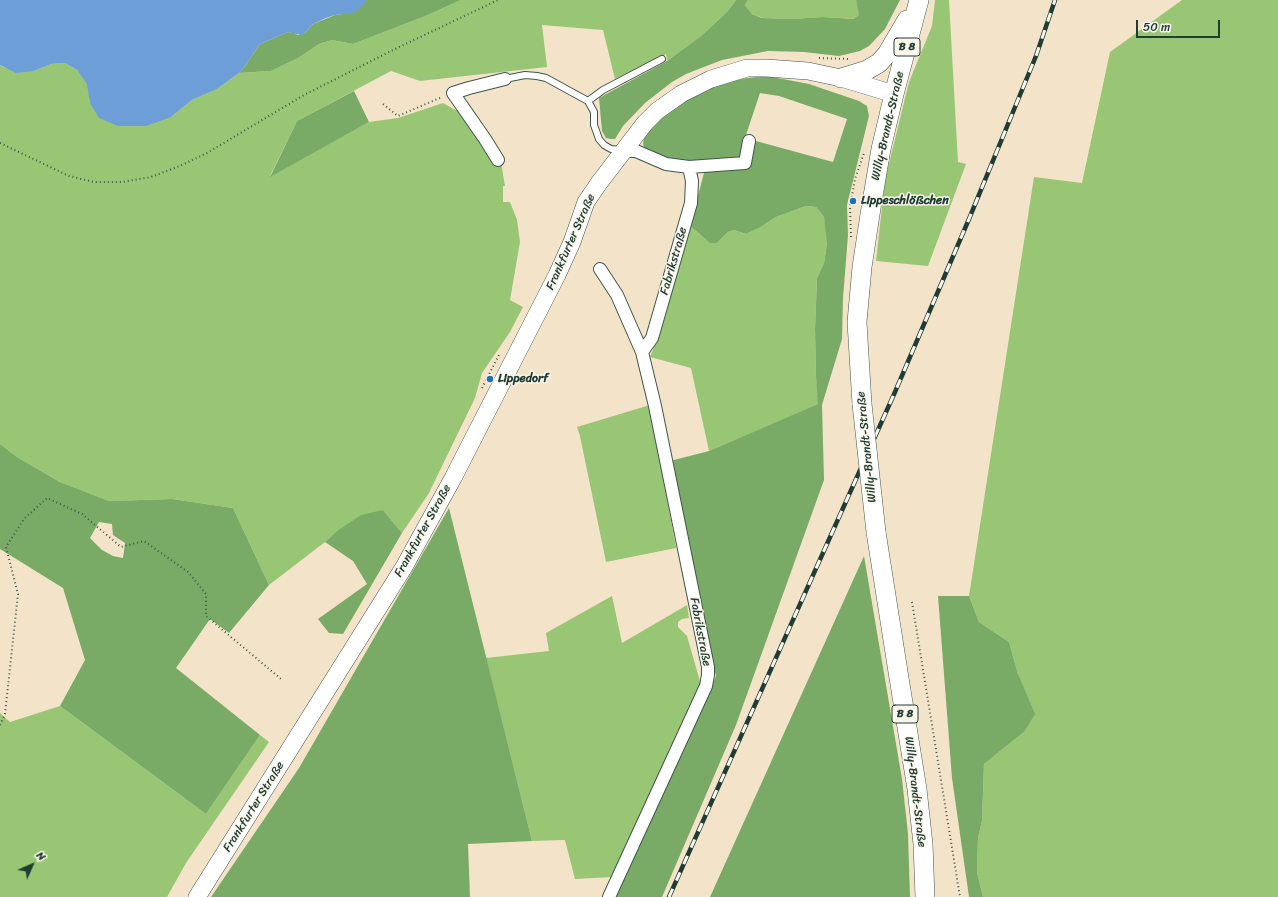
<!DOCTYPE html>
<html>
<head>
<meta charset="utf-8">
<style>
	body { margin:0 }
	#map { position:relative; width:1278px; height:897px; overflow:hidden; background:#f3e4c9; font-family:Sriracha,sans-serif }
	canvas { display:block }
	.north { position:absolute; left:12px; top:845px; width:40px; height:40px; -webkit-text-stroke:3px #fbf7ec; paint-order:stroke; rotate:45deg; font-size:11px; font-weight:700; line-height:16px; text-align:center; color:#1f3d34 }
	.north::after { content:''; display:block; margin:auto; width:14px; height:18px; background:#1f3d34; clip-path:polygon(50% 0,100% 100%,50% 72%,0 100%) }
	.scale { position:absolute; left:1136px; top:20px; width:84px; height:18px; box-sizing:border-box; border:2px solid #1f3d34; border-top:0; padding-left:5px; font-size:12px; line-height:14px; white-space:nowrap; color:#1f3d34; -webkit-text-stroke:3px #fbf7ec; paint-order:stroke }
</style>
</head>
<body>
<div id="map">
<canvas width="1278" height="897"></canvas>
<div class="north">N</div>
<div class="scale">50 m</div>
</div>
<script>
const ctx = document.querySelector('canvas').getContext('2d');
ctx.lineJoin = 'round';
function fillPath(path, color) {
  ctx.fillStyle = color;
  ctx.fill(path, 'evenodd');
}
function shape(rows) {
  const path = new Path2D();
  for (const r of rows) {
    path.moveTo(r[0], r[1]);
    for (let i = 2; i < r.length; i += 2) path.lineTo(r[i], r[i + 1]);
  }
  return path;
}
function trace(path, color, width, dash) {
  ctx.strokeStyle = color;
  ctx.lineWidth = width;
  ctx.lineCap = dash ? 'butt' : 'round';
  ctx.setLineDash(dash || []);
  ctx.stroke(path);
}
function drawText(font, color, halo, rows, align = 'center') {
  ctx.font = font + ' Sriracha,sans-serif';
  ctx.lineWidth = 3;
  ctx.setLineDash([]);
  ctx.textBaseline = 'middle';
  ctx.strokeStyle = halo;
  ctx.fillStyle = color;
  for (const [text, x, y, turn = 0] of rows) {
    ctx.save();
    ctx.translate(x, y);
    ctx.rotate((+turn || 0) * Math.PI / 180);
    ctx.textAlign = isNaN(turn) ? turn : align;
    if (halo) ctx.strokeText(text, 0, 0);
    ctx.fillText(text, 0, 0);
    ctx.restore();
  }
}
fillPath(shape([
	[461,0,736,0,727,12,701,36,667,61,666,54,615,79,603,30,542,25,547,67,420,81,391,71,297,121,270,176,369,122,398,118,443,103,466,116,500,157,505,186,503,186,503,202,510,202,517,220,520,242,510,300,523,307,510,332,482,373,475,398,429,493,402,533,383,510,337,531,325,542,269,585,233,508,172,499,109,501,60,482,17,457,0,444,0,65,3,67,34,71,51,64,65,63,77,70,88,84,90,103,171,117,192,100,217,89,239,73,271,71,298,58,319,44,332,40,353,44,428,15],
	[748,0,856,0,860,15,855,19,823,17,792,19,763,18,752,14,745,5],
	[935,0,949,0,958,162,966,164,928,266,876,261,885,180,909,82,932,26],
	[1182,0,1278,0,1278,897,983,897,977,872,978,838,982,821,984,764,1024,732,1018,674,1009,642,979,622,969,596,1034,177,1082,183,1110,52],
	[806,206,816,207,824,217,827,231,827,243,824,263,817,278,815,329,816,377,819,404,709,451,691,368,650,357,653,350,690,226,705,239,717,243,728,232,734,230,746,234,759,228,776,217],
	[650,405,676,548,606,562,580,436,577,427],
	[612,596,622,643,687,605,689,618,682,619,678,622,678,627,687,636,701,685,612,877,575,879,565,840,532,841,486,658,549,651,546,633],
	[60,706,206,814,260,735,269,742,186,863,167,897,0,897,0,713,10,722]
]), '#98c674');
fillPath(shape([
	[367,0,461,0,428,15,353,44,332,40,319,44,298,58,271,71,239,73,245,66,260,44,288,32,294,33,298,35,306,32,313,24,335,15,343,14],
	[736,0,748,0,745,5,752,14,762,18,792,19,823,17,854,19,859,15,856,0,900,0,885,29,869,46,860,51,839,56,804,52,768,51,722,60,686,74,672,82,645,103,623,126,615,139,611,139,606,138,602,131,599,98,667,61,701,36,727,12],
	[767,76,809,84,859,101,867,106,869,116,847,205,848,235,843,298,842,339,822,405,824,480,736,725,662,897,613,897,716,676,702,615,670,461,709,451,818,404,816,377,815,329,817,278,824,263,827,243,824,217,816,207,806,206,776,217,759,228,746,234,734,230,728,232,717,243,710,243,690,226,705,169,690,161,674,160,647,149,644,147,643,144,644,138,646,135,663,117,677,106,706,89,727,82,747,78],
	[760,93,779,96,847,119,833,162,745,138],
	[354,91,369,122,270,177,297,121],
	[0,444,17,457,60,482,109,501,172,499,233,508,269,585,229,633,210,619,176,668,260,735,206,814,60,706,85,660,63,588,0,549],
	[99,522,112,524,113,535,125,543,123,558,113,556,102,550,90,538],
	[449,508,532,841,468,844,470,897,211,897,299,768],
	[383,510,402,533,343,634,329,633,318,619,367,584,353,561,325,542,337,531,361,515],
	[864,556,902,779,908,834,910,897,710,897],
	[938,596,969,596,979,622,1009,642,1018,674,1035,714,1024,732,984,764,982,821,978,838,977,872,983,897,969,897,952,778]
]), '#7aab66');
fillPath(shape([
	[0,0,367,0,358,10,353,13,335,15,326,18,313,24,306,32,301,35,288,32,260,44,245,66,239,73,217,89,192,100,171,117,146,126,118,126,99,118,90,103,87,84,77,70,65,63,51,64,34,71,16,73,0,65]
]), '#6e9ed8');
const lane = shape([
	[505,79,525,75,537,76,546,78,588,101,594,112,594,125,599,139,604,145,611,149,621,150],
	[588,101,603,90,662,59]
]);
const street = shape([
	[623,151,636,151,666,164,689,167,745,163,749,141],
	[498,160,485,139,453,93,469,88,505,79],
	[600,269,617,295,642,352,655,406,708,667,708,675,706,686,609,897],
	[642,352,652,338,691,203,692,181,689,167]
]);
const secondary = shape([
	[197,897,404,567,453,478,557,275,572,242,586,202,599,183,645,123,657,111,681,94,711,79,747,68,766,68,808,71,841,78,894,94]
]);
const primary = shape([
	[841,78,867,70,879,63,887,54,907,20],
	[862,404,857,322,862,267,871,208,881,149,894,94,919,0],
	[876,532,899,678,917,789,923,844,925,897]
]);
trace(lane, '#3f564a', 8);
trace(street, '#3f564a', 14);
trace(secondary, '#3f564a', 18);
trace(primary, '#3f564a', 20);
trace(shape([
	[819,58,849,59],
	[383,104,398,116,442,97],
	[0,143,69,176,94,182,122,182,151,177,180,166,207,153,304,95,393,50,498,0],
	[851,237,850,207,855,179,864,153],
	[482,388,499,355],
	[912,602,960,897],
	[0,725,5,714,18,594,6,547,24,519,47,498,82,514,121,547,144,541,188,572,206,594,206,616,281,679]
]), '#3f564a', 2, [1, 3]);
trace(lane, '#fff', 6);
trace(street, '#fff', 12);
trace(secondary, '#fff', 17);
trace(primary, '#fff', 19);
const rail = shape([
	[669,897,895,392,969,219,1036,56,1055,0]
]);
trace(rail, '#1f3d34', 4.5);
trace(rail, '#fbf7ec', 3, [9]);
const primaryBridge = shape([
	[862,404,876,532]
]);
trace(primaryBridge, '#3f564a', 20, []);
trace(primaryBridge, '#fff', 19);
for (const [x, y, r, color] of [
	[853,201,4,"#1f6fb2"],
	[490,379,4,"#1f6fb2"]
]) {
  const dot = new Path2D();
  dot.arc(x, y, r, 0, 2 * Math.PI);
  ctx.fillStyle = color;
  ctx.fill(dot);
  trace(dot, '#fbf7ec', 1.5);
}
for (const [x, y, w] of [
	[907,47,26],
	[905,714,26]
]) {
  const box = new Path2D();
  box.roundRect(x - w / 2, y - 9, w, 18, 3);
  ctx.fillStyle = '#fbf7ec';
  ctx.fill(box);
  trace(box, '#1f3d34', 1);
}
drawText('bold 11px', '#1f3d34', null, [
	["B 8",907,47],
	["B 8",905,714]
]);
drawText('12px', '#1f3d34', '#fbf7ec', [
	["Willy-Brandt-Straße",888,126,-77],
	["Frankfurter Straße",571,242,-66],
	["Fabrikstraße",674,261,-74],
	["Willy-Brandt-Straße",867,447,-96],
	["Frankfurter Straße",423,531,-61],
	["Fabrikstraße",700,632,79],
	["Willy-Brandt-Straße",915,792,83],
	["Frankfurter Straße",254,807,-58]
]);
drawText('bold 12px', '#1f3d34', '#fbf7ec', [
	["Lippeschlößchen",861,201],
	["Lippedorf",498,379]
], 'left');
</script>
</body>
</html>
